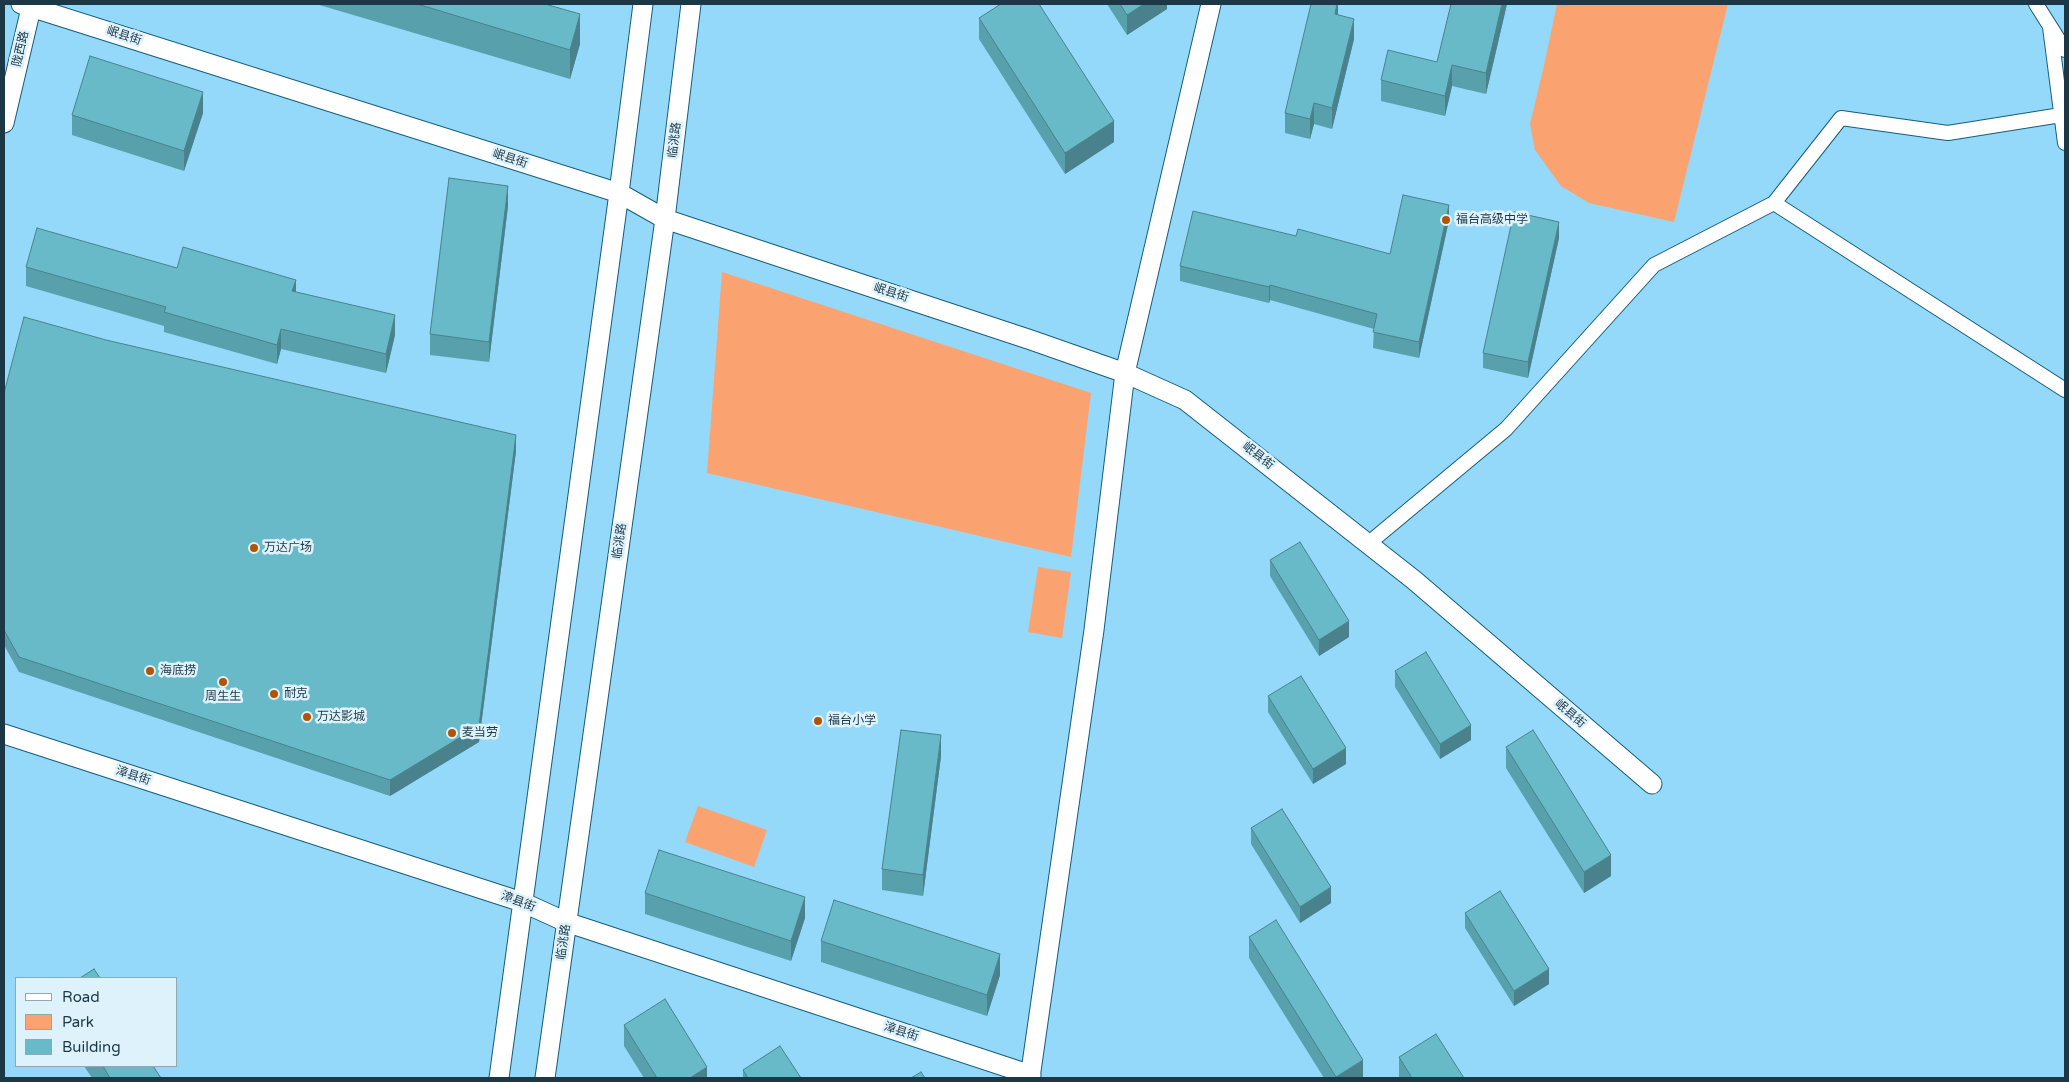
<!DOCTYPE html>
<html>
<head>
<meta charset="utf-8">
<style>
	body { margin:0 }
	#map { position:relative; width:2069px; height:1082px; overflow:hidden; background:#94d8fa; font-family:"Varela Round",sans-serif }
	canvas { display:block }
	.frame { position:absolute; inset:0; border:5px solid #1c3846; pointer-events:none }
	.legend { position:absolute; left:15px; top:977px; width:162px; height:90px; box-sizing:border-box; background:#def2fc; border:1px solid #90a8b3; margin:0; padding:6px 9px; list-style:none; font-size:15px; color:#1c3846 }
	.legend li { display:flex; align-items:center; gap:10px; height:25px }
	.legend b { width:25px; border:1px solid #90a8b3 }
</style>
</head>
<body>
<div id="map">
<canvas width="2069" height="1082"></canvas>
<div class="frame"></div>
<ul class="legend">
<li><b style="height:6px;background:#fff"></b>Road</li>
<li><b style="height:14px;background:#faa370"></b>Park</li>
<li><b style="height:14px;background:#68bac9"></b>Building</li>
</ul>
</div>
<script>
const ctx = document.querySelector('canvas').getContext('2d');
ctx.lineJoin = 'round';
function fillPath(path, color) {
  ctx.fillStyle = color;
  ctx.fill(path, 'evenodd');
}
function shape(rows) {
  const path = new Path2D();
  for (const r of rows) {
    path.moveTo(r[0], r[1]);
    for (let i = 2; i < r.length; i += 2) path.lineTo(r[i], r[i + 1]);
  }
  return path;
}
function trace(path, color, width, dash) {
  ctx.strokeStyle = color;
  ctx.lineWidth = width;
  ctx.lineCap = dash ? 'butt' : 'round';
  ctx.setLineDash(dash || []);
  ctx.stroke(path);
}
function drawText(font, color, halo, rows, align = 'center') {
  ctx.font = font + ' "Varela Round","Noto Sans SC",sans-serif';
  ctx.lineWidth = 5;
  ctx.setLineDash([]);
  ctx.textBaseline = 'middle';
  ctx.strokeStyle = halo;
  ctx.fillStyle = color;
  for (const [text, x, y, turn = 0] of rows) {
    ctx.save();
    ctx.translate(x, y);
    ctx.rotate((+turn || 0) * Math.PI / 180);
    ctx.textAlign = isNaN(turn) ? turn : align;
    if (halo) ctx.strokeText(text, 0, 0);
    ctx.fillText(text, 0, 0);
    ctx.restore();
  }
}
fillPath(shape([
	[1557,4,1728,4,1674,222,1589,203,1561,186,1535,150,1530,124,1543,70],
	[722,272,1091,393,1071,557,707,473],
	[1038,567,1071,572,1062,638,1028,632],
	[698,806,767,830,754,867,685,842]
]), '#faa370');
const street = shape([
	[2036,4,2065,50],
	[2050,27,2065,143],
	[1774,203,2065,390],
	[1369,543,1506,429,1654,265,1774,203,1841,118,1948,133,2061,115]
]);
const secondary = shape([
	[21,4,619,193,665,219,1031,340,1125,373,1185,400,1414,580,1652,784],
	[4,123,32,4],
	[4,734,522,902,566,922,1031,1075],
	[499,1078,619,193,643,4],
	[545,1078,665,219,691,4],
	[1030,1078,1094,630,1125,373,1211,4]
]);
trace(street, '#155e7c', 16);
trace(secondary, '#155e7c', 21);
trace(street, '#fff', 14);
trace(secondary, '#fff', 19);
fillPath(shape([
	[316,4,545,4,580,44,570,79],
	[1107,4,1167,4,1167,9,1127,35],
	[1338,4,1338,15,1354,39,1332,129,1314,124,1310,139,1285,133,1285,113],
	[1451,4,1507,4,1486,94,1452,86,1445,116,1381,101,1381,80,1437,62],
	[979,18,1114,142,1065,174,979,39],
	[203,113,184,171,72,135,72,115],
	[508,206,489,362,430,355,430,334],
	[1449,220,1419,358,1373,348,1374,329,1270,300,1269,303,1180,281,1180,266,1296,236,1390,254],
	[1559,238,1528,378,1483,368,1483,353],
	[26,267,177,268,296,292,395,335,386,373,281,349,277,364,164,332,164,326,26,286],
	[106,340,516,451,479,742,390,796,19,672,4,645,4,393],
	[1270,560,1349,637,1319,656,1270,576],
	[1395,671,1471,740,1440,759,1395,687],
	[1268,696,1346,764,1313,784,1268,712],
	[1506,747,1611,876,1584,893,1506,768],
	[941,756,923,896,882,890,882,869],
	[1251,828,1331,903,1300,923,1251,844],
	[645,893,805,918,791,961,645,914],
	[1465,913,1549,984,1514,1006,1465,928],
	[1249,937,1363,1078,1324,1078,1249,958],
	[821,941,1000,975,987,1016,821,962],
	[624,1025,707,1078,644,1078,624,1046],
	[1399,1057,1464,1078,1399,1078],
	[84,1066,153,1066,161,1078,92,1078],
	[743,1070,801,1078,743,1078]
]), '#59a0ad');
fillPath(shape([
	[1144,4,1167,4,1167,9,1127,35,1127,15],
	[1337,4,1338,4,1338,20,1335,14],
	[1502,4,1507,4,1486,94,1486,73],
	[580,14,580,44,570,79,570,50],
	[1354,19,1354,39,1332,129,1332,108],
	[1452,65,1452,86,1445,116,1445,96],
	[203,92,203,113,184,171,184,151],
	[1314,103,1314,124,1310,139,1310,119],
	[1114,121,1114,142,1065,174,1065,153],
	[508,186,508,206,489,362,489,342],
	[1449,205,1449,220,1419,358,1419,342],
	[1559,222,1559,238,1528,378,1528,362],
	[296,280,296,300,292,291],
	[1270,285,1270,300,1269,303,1269,287],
	[395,315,395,335,386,373,386,354],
	[281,329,281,349,277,364,277,345],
	[516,435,516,451,479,742,390,796,390,780],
	[1349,621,1349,637,1319,656,1319,640],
	[1471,725,1471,740,1440,759,1440,744],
	[941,735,941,756,923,896,923,875],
	[1346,748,1346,764,1313,784,1313,769],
	[1611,855,1611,876,1584,893,1584,872],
	[1331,887,1331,903,1300,923,1300,907],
	[805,897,805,918,791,961,791,941],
	[1000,954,1000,975,987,1016,987,995],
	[1549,969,1549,984,1514,1006,1514,991],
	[1363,1060,1363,1078,1336,1078,1336,1077],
	[707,1067,707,1078,690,1078]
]), '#49828d');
const building = shape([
	[417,4,545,4,580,14,570,50,417,4],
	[1001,4,1039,4,1114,121,1065,153,979,18,1001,4],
	[1120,4,1144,4,1127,15,1120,4],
	[1311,4,1337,4,1335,14,1354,19,1332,108,1314,103,1310,119,1285,113,1311,4],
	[1451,4,1502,4,1486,73,1452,65,1445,96,1381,80,1388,50,1437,62,1451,4],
	[90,56,203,92,184,151,72,115,90,56],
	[449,178,508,186,489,342,430,334,449,178],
	[1403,195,1449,205,1419,342,1373,332,1377,314,1270,285,1269,287,1180,266,1193,211,1296,236,1298,229,1390,254,1403,195],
	[1514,212,1559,222,1528,362,1483,353,1514,212],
	[37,228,177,268,183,247,296,280,292,291,395,315,386,354,281,329,277,345,164,312,166,307,26,267,37,228],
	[24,317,106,340,516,435,479,726,390,780,19,657,4,630,4,393,24,317],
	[1300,542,1349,621,1319,640,1270,560,1300,542],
	[1426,652,1471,725,1440,744,1395,671,1426,652],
	[1301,676,1346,748,1313,769,1268,696,1301,676],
	[901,730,941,735,923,875,882,869,901,730],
	[1533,730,1611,855,1584,872,1506,747,1533,730],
	[1282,809,1331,887,1300,907,1251,828,1282,809],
	[659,850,805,897,791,941,645,893,659,850],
	[1500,891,1549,969,1514,991,1465,913,1500,891],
	[834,900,1000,954,987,995,821,941,834,900],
	[1276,920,1363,1060,1336,1077,1249,937,1276,920],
	[94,969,100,978,80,978,94,969],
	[665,999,707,1067,690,1078,657,1078,624,1025,665,999],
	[1436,1034,1464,1078,1412,1078,1399,1057,1436,1034],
	[780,1046,801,1078,748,1078,743,1070,780,1046],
	[103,1066,153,1066,161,1078,110,1078,103,1066],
	[921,1072,925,1078,911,1078,921,1072]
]);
fillPath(building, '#68bac9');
trace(building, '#49828d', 1);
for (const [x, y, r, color] of [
	[1446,220,5,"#b35403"],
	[254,548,5,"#b35403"],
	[150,671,5,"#b35403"],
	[223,682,5,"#b35403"],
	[274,694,5,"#b35403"],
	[307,717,5,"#b35403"],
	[818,721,5,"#b35403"],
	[452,733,5,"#b35403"]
]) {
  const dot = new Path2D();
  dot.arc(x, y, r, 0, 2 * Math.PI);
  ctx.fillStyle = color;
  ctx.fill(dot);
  trace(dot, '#def2fc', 2);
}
drawText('12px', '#1c3846', '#def2fc', [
	["岷县街",124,36,18],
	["陇西路",21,49,-77],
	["临洮路",675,140,-83],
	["岷县街",510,159,18],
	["岷县街",891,293,18],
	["岷县街",1258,456,38],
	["临洮路",620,541,-82],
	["岷县街",1570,714,41],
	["漳县街",133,776,18],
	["漳县街",518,902,21],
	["临洮路",564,942,-82],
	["漳县街",901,1032,18]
]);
drawText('12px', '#1c3846', '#def2fc', [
	["福台高级中学",1456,220],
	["万达广场",264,548],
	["海底捞",160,671],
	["耐克",284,694],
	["周生生",223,697,"center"],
	["万达影城",317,717],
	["福台小学",828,721],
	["麦当劳",462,733]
], 'left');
</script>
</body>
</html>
